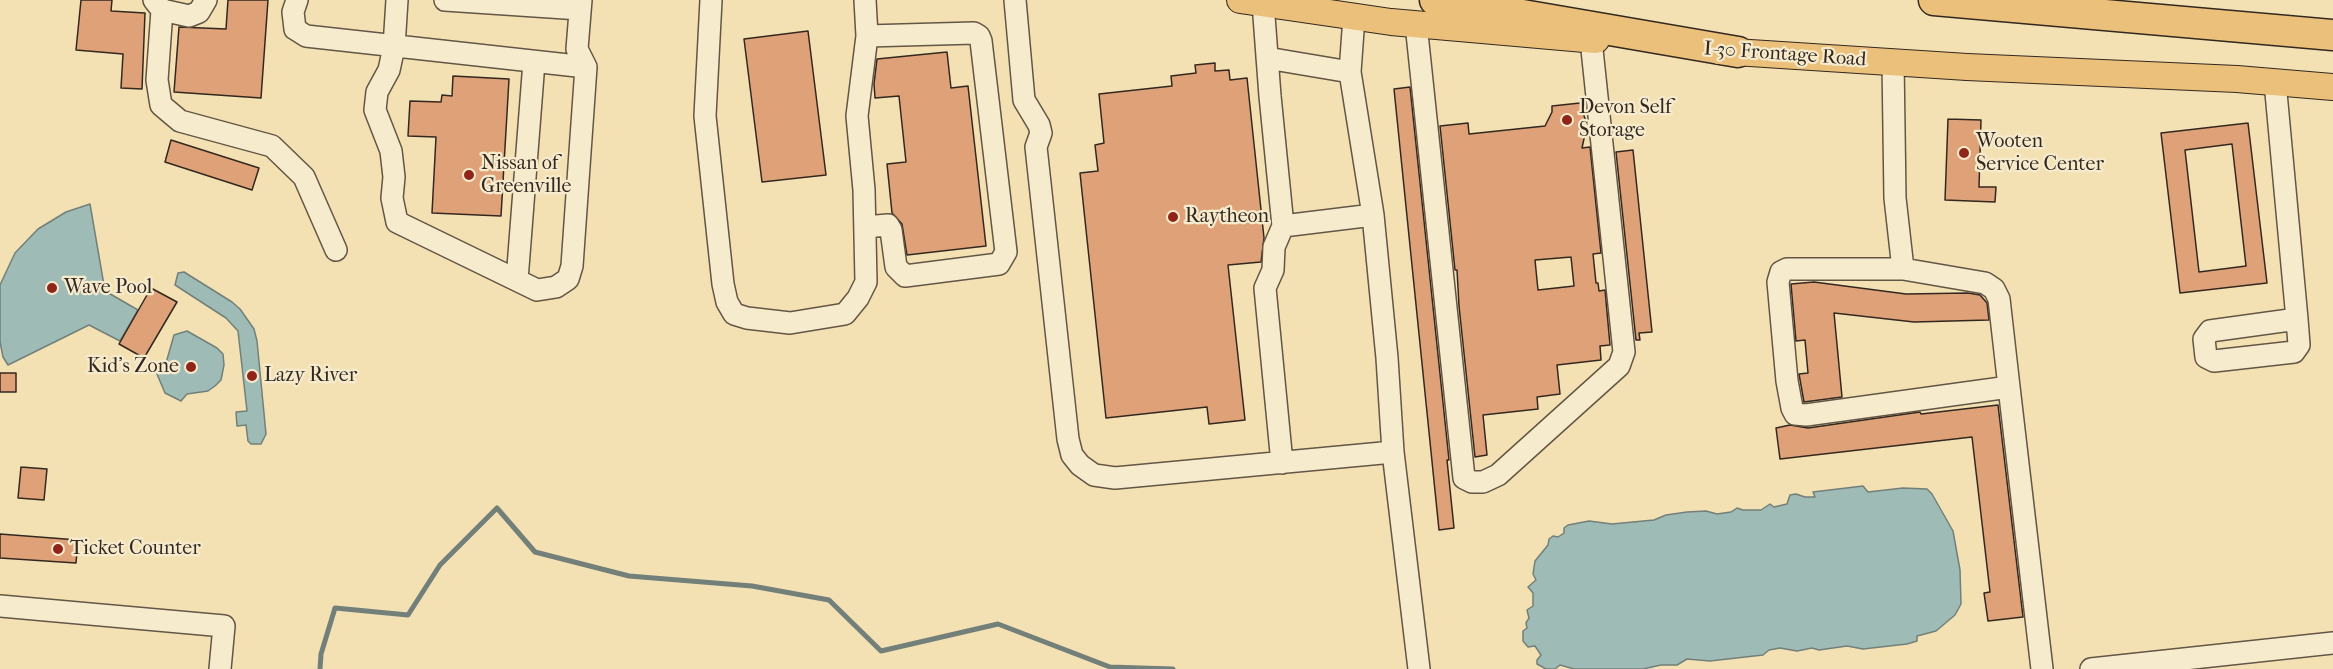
<!DOCTYPE html>
<html>
<head>
<meta charset="utf-8">
<style>
	body { margin:0 }
	canvas { display:block; background:#f3e0b3 }
</style>
</head>
<body>
<canvas width="2333" height="669"></canvas>
<script>
const ctx = document.querySelector('canvas').getContext('2d');
ctx.lineJoin = 'round';
function fillPath(path, color) {
  ctx.fillStyle = color;
  ctx.fill(path, 'evenodd');
}
function shape(rows) {
  const path = new Path2D();
  for (const r of rows) {
    path.moveTo(r[0], r[1]);
    for (let i = 2; i < r.length; i += 2) path.lineTo(r[i], r[i + 1]);
  }
  return path;
}
function trace(path, color, width, dash) {
  ctx.strokeStyle = color;
  ctx.lineWidth = width;
  ctx.lineCap = dash ? 'butt' : 'round';
  ctx.setLineDash(dash || []);
  ctx.stroke(path);
}
function drawText(font, color, halo, rows, align = 'center') {
  ctx.font = font + ' "IM FELL French Canon",serif';
  ctx.lineWidth = 4.5;
  ctx.setLineDash([]);
  ctx.textBaseline = 'middle';
  ctx.strokeStyle = halo;
  ctx.fillStyle = color;
  for (const [text, x, y, turn = 0] of rows) {
    ctx.save();
    ctx.translate(x, y);
    ctx.rotate((+turn || 0) * Math.PI / 180);
    ctx.textAlign = isNaN(turn) ? turn : align;
    if (halo) ctx.strokeText(text, 0, 0);
    ctx.fillText(text, 0, 0);
    ctx.restore();
  }
}
const water = shape([
	[90,204,105,291,138,310,120,341,89,325,8,365,3,357,0,342,0,285,7,270,15,253,38,229,66,212,90,204],
	[184,272,232,302,240,309,254,329,257,341,266,434,261,444,251,444,248,441,246,425,237,426,236,412,247,411,238,331,226,318,175,285,178,273,184,272],
	[187,331,217,348,223,354,224,365,221,380,215,386,208,391,187,394,181,401,165,393,154,367,166,363,174,335,187,331],
	[1863,486,1868,492,1903,488,1927,489,1932,494,1953,531,1960,570,1961,604,1955,615,1936,631,1917,636,1917,641,1907,644,1863,649,1847,646,1819,650,1812,648,1797,651,1780,648,1769,650,1763,655,1710,661,1687,659,1677,665,1661,665,1643,669,1574,669,1560,665,1555,669,1546,669,1537,664,1537,660,1541,655,1535,646,1528,647,1523,641,1523,631,1527,628,1526,623,1529,618,1527,610,1533,606,1533,593,1528,587,1536,580,1533,574,1535,561,1548,545,1549,539,1553,536,1558,537,1564,533,1564,528,1568,525,1589,521,1612,524,1654,520,1666,515,1687,512,1706,511,1717,514,1731,512,1737,508,1743,510,1761,510,1770,504,1774,507,1787,504,1790,495,1796,494,1805,497,1815,497,1813,492,1863,486]
]);
fillPath(water, '#9ebbb6');
trace(water, '#73807a', 1.5);
trace(shape([
	[320,669,321,654,335,608,408,615,440,565,497,508,535,552,629,576,752,586,829,600,881,651,998,624,1110,667,1173,669]
]), '#73807a', 5);
const building = shape([
	[81,0,112,0,111,11,145,13,142,89,121,88,123,54,76,50,81,0],
	[228,0,268,0,261,98,174,92,179,27,226,29,228,0],
	[808,31,826,175,762,182,744,39,808,31],
	[947,52,951,88,968,86,986,246,907,255,902,224,892,213,887,164,906,162,899,96,875,98,874,84,877,59,947,52],
	[1215,63,1215,71,1229,70,1230,80,1247,78,1264,238,1261,262,1228,265,1245,420,1209,424,1207,407,1106,418,1080,173,1098,171,1095,145,1104,143,1099,94,1172,86,1171,76,1196,73,1195,65,1215,63],
	[453,76,509,79,501,216,432,213,436,137,408,136,410,101,441,102,442,95,452,96,453,76],
	[1410,87,1449,460,1447,460,1454,528,1439,530,1394,89,1410,87],
	[1580,103,1587,125,1582,148,1590,147,1601,253,1593,254,1596,283,1598,283,1599,291,1605,290,1610,345,1600,346,1601,360,1557,365,1560,394,1537,397,1538,409,1483,415,1487,455,1475,457,1459,306,1457,270,1455,270,1440,126,1468,123,1469,134,1545,126,1552,112,1552,106,1580,103],
	[1571,257,1574,286,1538,290,1535,260,1571,257],
	[1948,119,1981,120,1979,187,1996,187,1995,202,1945,200,1948,119],
	[2248,123,2267,283,2180,293,2161,133,2248,123],
	[2232,144,2246,266,2199,272,2185,150,2232,144],
	[171,140,259,168,252,190,165,162,171,140],
	[1633,150,1652,332,1639,333,1640,340,1636,340,1616,152,1633,150],
	[1814,282,1906,294,1968,293,1980,295,1987,303,1989,320,1914,322,1834,313,1842,397,1804,402,1799,374,1808,373,1805,340,1796,341,1791,284,1814,282],
	[151,288,177,302,144,358,119,344,151,288],
	[0,373,16,373,16,392,0,392,0,373],
	[1998,405,2023,617,1988,621,1984,593,1990,592,1972,437,1780,459,1776,428,1790,425,1808,428,1920,412,1921,414,1998,405],
	[21,467,47,469,44,500,18,498,21,467],
	[0,534,78,540,76,563,0,558,0,534]
]);
fillPath(building, '#dfa278');
trace(building, '#332820', 1.5);
const minor = shape([
	[154,0,162,10,189,16,199,12,206,0],
	[297,0,293,12,295,29,306,36,586,67],
	[397,0,394,47,389,70,377,92,375,110,391,151,394,177,392,198,397,222,537,290,556,287,568,279,572,266,586,67,577,49,581,0],
	[445,0,580,9],
	[711,0,705,116,723,284,727,302,734,314,747,318,790,323,845,314,858,298,866,282,864,190,857,116,867,36,865,0],
	[1015,0,1024,100,1039,125,1041,133,1036,147,1068,439,1072,455,1080,465,1094,475,1115,478,1393,452,1419,669],
	[1263,3,1270,96,1283,226,1274,247,1273,270,1265,288,1282,463],
	[162,10,157,80,161,105,180,121,272,146,304,177,336,250],
	[1354,17,1350,72,1373,215,1387,358,1393,452],
	[1416,24,1464,478,1472,482,1483,482,1498,475,1619,366,1624,352,1591,40],
	[1267,58,1350,72],
	[1893,62,1895,198,1903,269,1787,269,1781,272,1778,282,1787,381,1792,408,1795,414,1806,415,2009,387,1999,299,1994,289,1985,283,1903,269],
	[2275,82,2297,319,2299,345,2294,352,2214,361,2206,357,2204,339,2210,331,2297,319],
	[1283,226,1373,215],
	[865,227,888,225,891,230,896,267,905,276,999,264,1006,252,981,41,979,36,974,33,867,36],
	[517,280,534,62],
	[2009,387,2042,669],
	[0,606,224,626,220,669],
	[2091,669,2333,643]
]);
const major = shape([
	[1240,0,1391,22,1596,40],
	[1719,51,1967,67,2237,79,2333,87]
]);
const highway = shape([
	[1435,0,1738,52],
	[1934,0,2333,35]
]);
trace(minor, '#635645', 24);
trace(major, '#332820', 28);
trace(highway, '#332820', 33);
trace(minor, '#f7ebce', 21);
trace(major, '#eac07a', 26);
trace(highway, '#eac07a', 30);
for (const [x, y, r, color] of [
	[1567,120,6,"#8f2418"],
	[1964,153,6,"#8f2418"],
	[469,175,6,"#8f2418"],
	[1173,217,6,"#8f2418"],
	[52,288,6,"#8f2418"],
	[191,367,6,"#8f2418"],
	[252,376,6,"#8f2418"],
	[58,549,6,"#8f2418"]
]) {
  const dot = new Path2D();
  dot.arc(x, y, r, 0, 2 * Math.PI);
  ctx.fillStyle = color;
  ctx.fill(dot);
  trace(dot, '#f7ebce', 2);
}
drawText('20px', '#332820', '#f7ebce', [
	["I-30 Frontage Road",1785,55,4]
]);
drawText('20px', '#332820', '#f7ebce', [
	["Devon Self",1579,108],
	["Storage",1579,131],
	["Wooten",1976,142],
	["Service Center",1976,165],
	["Nissan of",481,164],
	["Greenville",481,187],
	["Raytheon",1185,217],
	["Wave Pool",64,288],
	["Kid's Zone",179,367,"right"],
	["Lazy River",264,376],
	["Ticket Counter",70,549]
], 'left');
</script>
</body>
</html>
